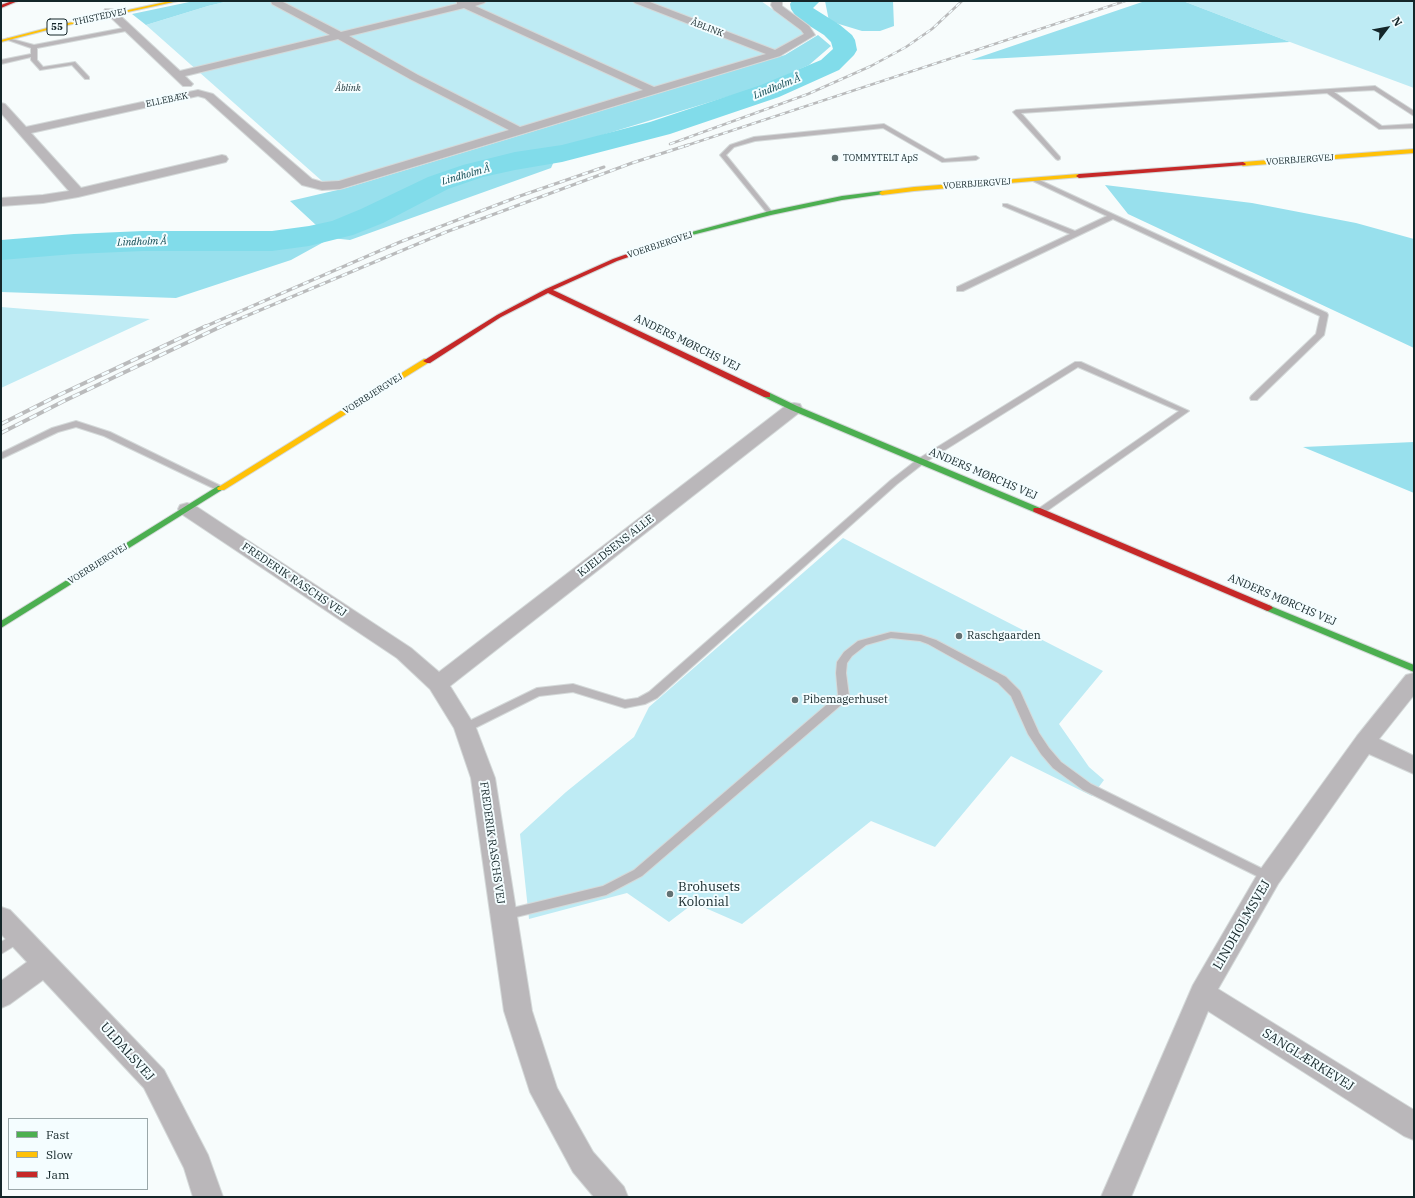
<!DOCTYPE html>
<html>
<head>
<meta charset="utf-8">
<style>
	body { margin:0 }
	#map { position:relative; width:1415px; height:1198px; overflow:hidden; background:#f7fcfc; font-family:"IBM Plex Serif",serif }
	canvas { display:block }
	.frame { position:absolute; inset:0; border:2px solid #142629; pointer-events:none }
	.legend { position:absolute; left:8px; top:1118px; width:140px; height:72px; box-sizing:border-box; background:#f4fdff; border:1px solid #9aa7a9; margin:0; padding:5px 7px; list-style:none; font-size:12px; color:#142629 }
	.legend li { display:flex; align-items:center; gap:8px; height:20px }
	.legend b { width:20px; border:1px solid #9aa7a9 }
	.north { position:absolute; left:1367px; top:8px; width:40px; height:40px; -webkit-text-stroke:3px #f4fdff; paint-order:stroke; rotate:58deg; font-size:11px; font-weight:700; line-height:16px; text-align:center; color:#142629 }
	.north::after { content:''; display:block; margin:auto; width:14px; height:18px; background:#142629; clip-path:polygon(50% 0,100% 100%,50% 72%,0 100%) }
</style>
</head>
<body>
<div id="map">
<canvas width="1415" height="1198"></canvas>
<div class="frame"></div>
<ul class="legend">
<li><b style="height:5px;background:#4caf50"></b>Fast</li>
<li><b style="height:5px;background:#ffc107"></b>Slow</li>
<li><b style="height:5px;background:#c62828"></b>Jam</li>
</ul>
<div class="north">N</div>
</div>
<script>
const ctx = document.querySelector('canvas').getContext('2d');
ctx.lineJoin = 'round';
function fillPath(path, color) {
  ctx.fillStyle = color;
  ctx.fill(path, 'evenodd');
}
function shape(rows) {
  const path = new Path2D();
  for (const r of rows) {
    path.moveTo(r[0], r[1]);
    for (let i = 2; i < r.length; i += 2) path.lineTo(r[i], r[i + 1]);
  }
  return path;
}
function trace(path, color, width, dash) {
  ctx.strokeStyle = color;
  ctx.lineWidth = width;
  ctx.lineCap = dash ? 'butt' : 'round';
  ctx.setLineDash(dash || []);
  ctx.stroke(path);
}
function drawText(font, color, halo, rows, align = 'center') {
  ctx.font = font + ' "IBM Plex Serif",serif';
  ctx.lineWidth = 4;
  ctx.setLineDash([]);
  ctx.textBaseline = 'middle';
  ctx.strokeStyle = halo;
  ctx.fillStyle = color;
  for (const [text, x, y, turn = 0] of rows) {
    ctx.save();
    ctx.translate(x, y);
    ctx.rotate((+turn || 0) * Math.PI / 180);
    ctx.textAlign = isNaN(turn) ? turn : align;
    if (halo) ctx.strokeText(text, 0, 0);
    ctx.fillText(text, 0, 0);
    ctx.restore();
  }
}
fillPath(shape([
	[229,1,761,1,806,33,766,55,336,183,329,183,322,181,146,25,208,6],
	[1183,1,1414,1,1414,88,1290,42],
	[1,307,150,319,1,388],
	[843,538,1103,671,1059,724,1089,767,1104,780,1092,796,1011,756,935,847,871,821,742,924,694,903,669,922,627,893,529,919,520,834,566,792,634,737,649,707]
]), '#beebf4');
fillPath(shape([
	[194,1,229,1,208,6,146,25,132,14],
	[825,1,893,1,894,26,880,31,862,31,829,21],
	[1145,1,1183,1,1290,42,971,60],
	[818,35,831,46,809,65,759,87,560,148,551,168,350,240,331,238,291,260,176,298,1,292,1,259,111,250,259,249,299,245,330,238,290,201,346,188,785,55],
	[1105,185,1252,203,1356,223,1414,239,1414,348,1128,214],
	[1414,442,1414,493,1303,447]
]), '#98e0ed');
fillPath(shape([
	[792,1,820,1,813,8,840,25,852,35,855,40,857,50,854,55,839,70,779,97,670,134,562,162,515,170,483,177,448,189,383,223,353,235,309,246,272,251,143,251,74,254,1,260,1,240,74,234,143,231,272,231,309,226,332,221,361,209,428,177,463,165,515,152,562,145,650,122,761,85,821,60,833,49,831,42,824,35,797,18,791,9,790,4,792,1]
]), '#81dcea');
const lane = shape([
	[129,27,132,29,131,30,37,48,37,60,43,67,75,62,89,77,89,79,85,79,72,65,40,70,31,60,31,57,1,64,1,60,31,54,31,48,8,40,8,38,34,45,129,27],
	[1375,86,1414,111,1414,116,1374,90,1334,92,1382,126,1414,124,1414,128,1379,129,1327,93,1021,113,1060,157,1060,159,1058,160,1056,159,1013,112,1016,110,1375,86],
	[884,124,945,159,976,156,979,158,976,160,942,162,883,128,755,141,734,147,726,155,772,212,773,213,770,215,768,214,720,155,730,145,754,137,884,124],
	[1035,178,1327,313,1328,315,1324,335,1257,400,1251,400,1250,398,1251,396,1316,334,1320,316,1113,219,963,291,957,291,957,287,1070,234,1003,206,1003,204,1007,204,1075,231,1107,216,1033,181,1032,180,1035,178],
	[1075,362,1081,362,1189,411,1044,513,1038,513,1036,511,1038,509,1179,411,1078,367,924,463,897,484,657,698,645,704,625,708,573,692,539,696,469,731,461,731,459,728,461,725,537,688,573,684,625,700,638,698,649,692,891,480,918,459,1075,362],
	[76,421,110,432,225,488,220,491,217,490,104,436,76,427,58,432,1,459,1,453,52,428,76,421],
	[891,632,921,635,936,640,1006,677,1020,691,1039,733,1049,748,1061,762,1091,784,1273,874,1275,877,1273,880,1269,882,1265,880,1083,790,1053,768,1041,754,1028,734,1011,696,998,683,928,644,920,641,891,638,866,645,852,656,847,663,846,673,849,696,848,699,642,876,606,895,504,920,500,919,498,915,500,911,603,886,634,870,838,695,836,673,837,662,844,652,858,641,891,632],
	[19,931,24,932,25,936,24,940,1,954,1,942,19,931]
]);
const street = shape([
	[271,1,281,1,341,32,457,4,457,1,486,1,484,3,475,6,654,87,766,54,635,3,633,1,647,1,775,50,804,34,801,30,774,10,771,5,772,1,782,1,782,6,809,26,815,35,780,56,340,189,322,190,302,185,205,98,198,96,31,133,81,188,222,155,226,156,228,159,226,162,78,197,43,203,1,206,1,198,43,195,69,191,1,113,1,103,5,104,26,127,198,90,213,94,312,179,322,182,339,181,509,130,410,79,338,39,185,76,193,84,191,86,183,86,104,11,105,9,113,9,180,71,330,35,272,4,271,1],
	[464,8,643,90,520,127,418,75,349,36,464,8],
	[794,403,800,404,802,408,800,412,450,686,476,728,495,778,532,1011,557,1088,593,1152,624,1187,628,1197,594,1197,573,1172,530,1092,504,1011,471,778,454,728,430,689,397,658,180,513,178,509,180,505,187,503,194,505,411,648,439,672,788,404,794,403],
	[1414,673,1414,695,1379,739,1414,756,1414,774,1369,754,1278,884,1218,989,1414,1110,1414,1140,1404,1136,1208,1011,1131,1197,1101,1197,1193,985,1260,870,1357,736,1406,675,1414,673],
	[1,907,10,910,164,1070,208,1155,223,1197,193,1197,184,1168,144,1088,43,980,10,1004,1,1008,1,981,27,962,1,934,1,907]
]);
const fast = shape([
	[882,191,885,193,884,194,842,200,771,215,692,235,643,252,638,251,688,233,770,211,842,196,882,191],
	[764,393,770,393,797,406,1040,508,1041,510,1040,512,1034,512,791,410,764,397,764,393],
	[218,486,224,486,225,488,1,628,1,621,218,486],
	[1268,605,1414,665,1414,672,1265,610,1263,608,1268,605]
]);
const slow = shape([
	[170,1,178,1,59,27,1,42,1,40,59,25,170,1],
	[1414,149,1414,153,1243,166,1240,164,1243,162,1414,149],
	[1079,174,1082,176,1081,177,914,191,882,195,879,193,882,191,914,187,1079,174],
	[424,359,427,359,431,361,224,490,218,490,217,488,424,359]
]);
const jam = shape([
	[12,1,18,1,1,8,1,5,12,1],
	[1243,162,1246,164,1245,165,1079,178,1076,176,1079,174,1243,162],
	[641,249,644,251,643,252,617,261,553,290,770,393,770,397,764,397,548,293,501,317,430,363,427,363,423,361,497,315,546,289,613,259,641,249],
	[1034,508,1040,508,1271,606,1273,608,1268,611,1265,610,1034,512,1033,510,1034,508]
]);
trace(lane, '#d4d9d9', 2);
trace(street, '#d4d9d9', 2);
trace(fast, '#d4d9d9', 2);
trace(slow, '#d4d9d9', 2);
trace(jam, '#d4d9d9', 2);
fillPath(lane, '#bab7ba');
fillPath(street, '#bab7ba');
fillPath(fast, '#4caf50');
fillPath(slow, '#ffc107');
fillPath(jam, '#c62828');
const railFar2 = shape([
	[670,144,808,94,871,66,906,47,932,29,962,1],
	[685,146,1125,1]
]);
const railFar1 = shape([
	[204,327,400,242,520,196,604,167],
	[220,327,446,232,632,163,688,145]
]);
const rail = shape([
	[1,424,59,395,206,326],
	[1,433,64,401,222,326]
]);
trace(railFar2, '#babbbc', 2.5);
trace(railFar1, '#babbbc', 3);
trace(rail, '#babbbc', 4);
trace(railFar2, '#f4fdff', 1.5, [5]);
trace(railFar1, '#f4fdff', 2, [6]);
trace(rail, '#f4fdff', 2.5, [8]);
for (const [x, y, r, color] of [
	[835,158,4,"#637173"],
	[959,636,4,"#637173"],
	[795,700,4,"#637173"],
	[670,894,4,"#637173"]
]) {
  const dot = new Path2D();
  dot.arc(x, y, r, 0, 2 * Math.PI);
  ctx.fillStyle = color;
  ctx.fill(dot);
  trace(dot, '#f4fdff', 1.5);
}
drawText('9px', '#142629', '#f4fdff', [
	["THISTEDVEJ",100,17,-12],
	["ÅBLINK",707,28,21],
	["ELLEBÆK",167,100,-12],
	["VOERBJERGVEJ",1300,160,-4],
	["VOERBJERGVEJ",977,184,-4],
	["VOERBJERGVEJ",660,245,-18],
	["VOERBJERGVEJ",373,394,-32],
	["VOERBJERGVEJ",98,564,-32]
]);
drawText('italic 9px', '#21373b', '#f4fdff', [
	["Åblink",348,88]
]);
drawText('9px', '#142629', '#f4fdff', [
	["TOMMYTELT ApS",843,158]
], 'left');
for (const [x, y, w] of [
	[57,27,20]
]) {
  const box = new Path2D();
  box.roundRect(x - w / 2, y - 8, w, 16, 3);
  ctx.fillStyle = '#f4fdff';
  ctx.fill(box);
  trace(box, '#142629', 1);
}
drawText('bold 10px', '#142629', null, [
	["55",57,27]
]);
drawText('italic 10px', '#013e47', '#f4fdff', [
	["Lindholm Å",777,87,-22],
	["Lindholm Å",466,175,-16],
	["Lindholm Å",142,242,-2]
]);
drawText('11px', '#142629', '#f4fdff', [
	["ANDERS MØRCHS VEJ",687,343,26],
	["ANDERS MØRCHS VEJ",983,474,23],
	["KJELDSENS ALLE",616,546,-38],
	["FREDERIK RASCHS VEJ",294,580,34],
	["ANDERS MØRCHS VEJ",1282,600,23],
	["FREDERIK RASCHS VEJ",492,843,82]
]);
drawText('11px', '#142629', '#f4fdff', [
	["Raschgaarden",967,636],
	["Pibemagerhuset",803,700]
], 'left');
drawText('13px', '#142629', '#f4fdff', [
	["Brohusets",678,887],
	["Kolonial",678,902]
], 'left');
drawText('13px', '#142629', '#f4fdff', [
	["LINDHOLMSVEJ",1242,925,-60],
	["ULDALSVEJ",127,1052,48],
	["SANGLÆRKEVEJ",1308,1060,32]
]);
</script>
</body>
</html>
